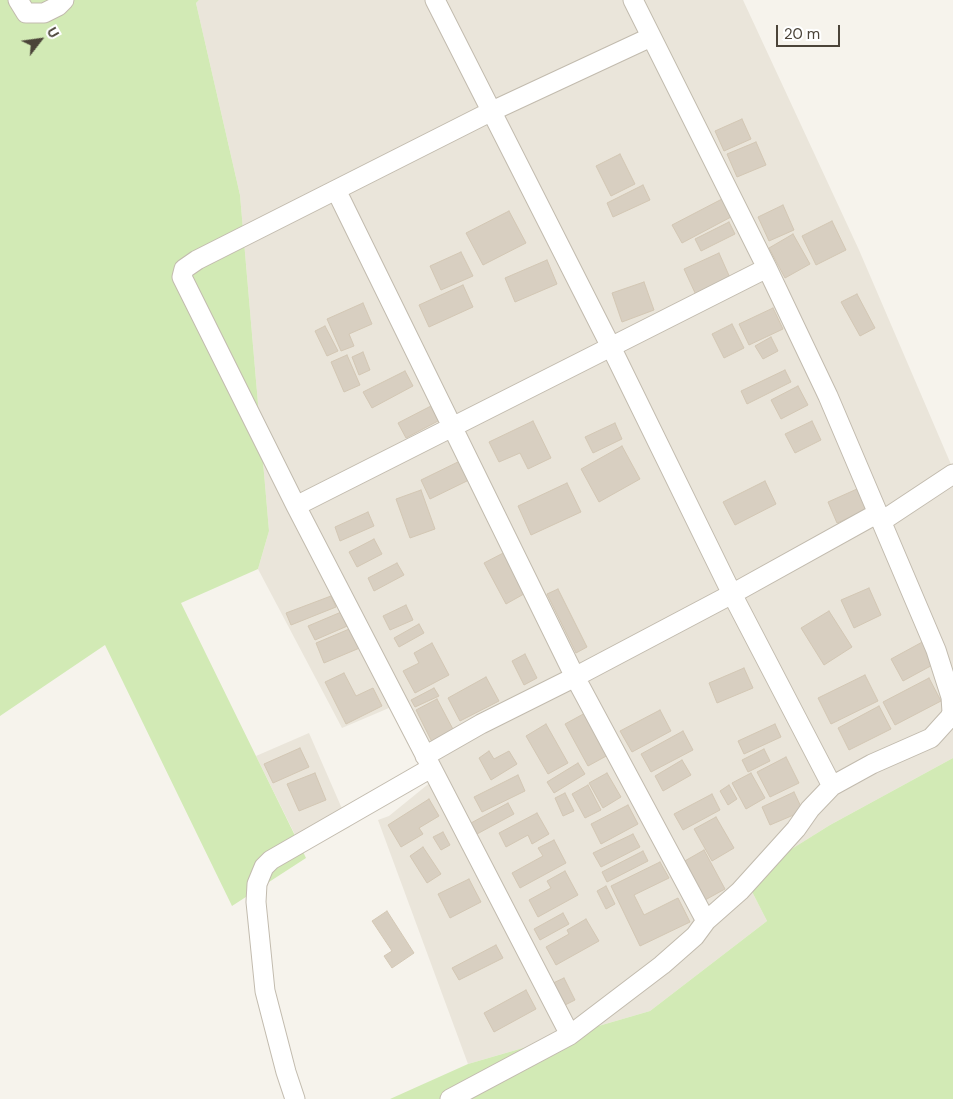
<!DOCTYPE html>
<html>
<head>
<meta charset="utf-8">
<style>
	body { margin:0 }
	#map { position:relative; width:953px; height:1099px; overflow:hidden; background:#f6f3ec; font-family:"DM Sans",sans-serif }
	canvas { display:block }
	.north { position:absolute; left:15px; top:15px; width:50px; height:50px; -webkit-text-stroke:4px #fff; paint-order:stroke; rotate:60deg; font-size:14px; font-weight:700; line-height:20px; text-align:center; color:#4b4439 }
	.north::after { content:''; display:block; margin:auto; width:18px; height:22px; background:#4b4439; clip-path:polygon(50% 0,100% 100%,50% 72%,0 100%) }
	.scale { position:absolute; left:776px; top:25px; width:64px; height:22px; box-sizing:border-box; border:2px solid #4b4439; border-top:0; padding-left:6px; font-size:15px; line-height:18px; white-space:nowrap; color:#4b4439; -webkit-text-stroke:4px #fff; paint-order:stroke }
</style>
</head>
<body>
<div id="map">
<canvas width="953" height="1099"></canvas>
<div class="north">U</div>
<div class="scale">20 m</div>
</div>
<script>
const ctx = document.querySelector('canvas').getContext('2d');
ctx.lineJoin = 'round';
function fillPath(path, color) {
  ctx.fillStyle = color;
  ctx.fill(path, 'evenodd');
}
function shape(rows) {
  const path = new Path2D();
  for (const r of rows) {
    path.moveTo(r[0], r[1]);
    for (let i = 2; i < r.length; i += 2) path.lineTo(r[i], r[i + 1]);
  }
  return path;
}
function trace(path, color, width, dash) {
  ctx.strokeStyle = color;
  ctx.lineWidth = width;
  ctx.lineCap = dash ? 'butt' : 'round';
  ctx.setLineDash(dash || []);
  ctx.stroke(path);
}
fillPath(shape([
	[199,0,743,0,859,250,953,469,953,758,830,825,745,878,767,921,650,1011,468,1064,378,820,389,816,432,781,403,702,342,728,258,569,269,531,240,195,196,3],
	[309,733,350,827,303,851,256,756]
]), '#eae5da');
fillPath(shape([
	[0,0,199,0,196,3,240,195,269,531,258,569,181,603,306,858,232,906,105,645,0,716],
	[953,758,953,1099,390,1099,468,1064,650,1011,767,921,745,878,830,825]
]), '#d2eab5');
const building = shape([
	[742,119,751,139,724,151,715,131,742,119],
	[756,142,766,165,737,177,727,154,756,142],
	[620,154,635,184,611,196,596,166,620,154],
	[643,185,650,200,613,217,607,203,643,185],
	[722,199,731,217,682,243,672,225,722,199],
	[783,205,794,230,769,241,758,217,783,205],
	[509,211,526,243,483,265,466,233,509,211],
	[832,221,846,250,816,265,802,236,832,221],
	[729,222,735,234,701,251,695,239,729,222],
	[793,234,810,264,785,278,769,248,793,234],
	[461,252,473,276,441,290,430,266,461,252],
	[719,253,731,280,696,295,684,269,719,253],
	[547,260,557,284,515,302,505,278,547,260],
	[644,282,654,310,622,322,612,293,644,282],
	[463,285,473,307,429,327,419,305,463,285],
	[857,294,875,328,860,336,841,302,857,294],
	[363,303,372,324,349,334,354,346,341,351,327,319,363,303],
	[773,308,783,329,749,345,739,324,773,308],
	[732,324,744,348,724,358,712,334,732,324],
	[325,326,338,351,327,356,315,331,325,326],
	[771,337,778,351,763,359,755,346,771,337],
	[363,352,370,370,359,375,352,357,363,352],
	[347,355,360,385,344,392,331,362,347,355],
	[785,370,791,382,747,404,741,391,785,370],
	[405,371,413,386,372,408,363,392,405,371],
	[798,386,808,405,781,419,771,400,798,386],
	[431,406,438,421,406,438,398,423,431,406],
	[533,421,551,458,528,469,520,453,499,462,489,442,533,421],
	[812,421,821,440,795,453,785,434,812,421],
	[615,423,622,439,593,453,585,437,615,423],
	[622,446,640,479,599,502,581,469,622,446],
	[462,460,471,479,430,499,421,480,462,460],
	[765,481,776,504,735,525,723,502,765,481],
	[567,483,581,512,531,535,518,506,567,483],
	[857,489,867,510,837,523,828,502,857,489],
	[421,490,435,529,410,538,396,499,421,490],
	[368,512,374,526,340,541,335,527,368,512],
	[374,539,382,554,357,567,349,552,374,539],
	[509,550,531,590,506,604,484,563,509,550],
	[397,563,404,575,374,591,368,578,397,563],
	[869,588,881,615,854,628,841,600,869,588],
	[558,589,587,647,576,653,547,594,558,589],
	[331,596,336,607,291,625,286,613,331,596],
	[406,605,413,620,390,630,383,616,406,605],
	[346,610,352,624,315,640,308,626,346,610],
	[829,611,852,647,824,665,801,628,829,611],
	[419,624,424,633,399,647,394,638,419,624],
	[354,627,362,647,324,663,316,643,354,627],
	[926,640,938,662,903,681,891,659,926,640],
	[432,643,449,675,415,693,403,671,419,663,414,653,432,643],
	[525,654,537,678,524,685,512,661,525,654],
	[744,668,753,688,717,703,709,683,744,668],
	[344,673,356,696,373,688,382,706,346,724,325,682,344,673],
	[865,675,878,701,831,724,818,698,865,675],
	[486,677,499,701,460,721,448,698,486,677],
	[929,678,941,701,895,725,883,702,929,678],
	[434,688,439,696,415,707,411,700,434,688],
	[437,699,455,733,433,744,416,710,437,699],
	[879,706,891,729,849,750,838,728,879,706],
	[660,710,671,731,632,752,620,731,660,710],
	[587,712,610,754,588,766,565,724,587,712],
	[546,724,568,763,548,774,526,736,546,724],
	[775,724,781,737,744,754,738,741,775,724],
	[683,731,693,750,651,772,641,754,683,731],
	[300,748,309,767,273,783,264,764,300,748],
	[764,749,770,761,748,772,742,760,764,749],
	[489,751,494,759,509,751,517,764,491,780,479,758,489,751],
	[786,757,799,783,770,797,757,772,786,757],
	[682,760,691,775,663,791,655,776,682,760],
	[578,763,585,774,554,793,547,782,578,763],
	[315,773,326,800,299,811,287,784,315,773],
	[607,773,621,797,603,808,589,783,607,773],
	[751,773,765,798,746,809,732,783,751,773],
	[518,775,525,791,482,812,474,797,518,775],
	[588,785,601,810,585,818,572,794,588,785],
	[729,785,737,799,728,805,720,791,729,785],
	[794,792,803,811,770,825,762,807,794,792],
	[565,793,574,811,563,816,555,798,565,793],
	[712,794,720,810,683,830,674,814,712,794],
	[429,799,439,816,419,828,423,834,401,847,388,825,429,799],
	[508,803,514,814,477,834,471,823,508,803],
	[628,805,638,824,601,844,591,824,628,805],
	[537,813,549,834,532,844,528,835,506,847,499,833,537,813],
	[716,817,734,848,712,861,694,829,716,817],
	[443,832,450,845,441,850,433,837,443,832],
	[633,834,640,847,601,867,593,853,633,834],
	[554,840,566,863,520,888,512,873,543,856,538,848,554,840],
	[423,847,441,874,427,883,410,856,423,847],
	[704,850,725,889,705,900,683,862,704,850],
	[643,851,648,861,607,882,602,872,643,851],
	[660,862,669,878,634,895,644,915,678,898,690,922,640,946,611,886,660,862],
	[565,871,578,895,538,917,529,900,551,888,547,881,565,871],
	[469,879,481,902,450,918,438,894,469,879],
	[606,886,615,904,606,909,597,891,606,886],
	[387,911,414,953,392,968,384,956,392,951,372,921,387,911],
	[563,913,569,924,540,940,534,929,563,913],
	[586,919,599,941,556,965,546,947,569,934,567,930,586,919],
	[496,945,503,958,459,980,452,968,496,945],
	[564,978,575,1000,563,1006,551,984,564,978],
	[526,990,536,1009,494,1032,484,1013,526,990]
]);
fillPath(building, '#d8cfc1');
trace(building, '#d3c7b4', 1);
const minor = shape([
	[18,0,26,13,44,13,58,6,64,0],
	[435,0,611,347,732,594,832,786,810,809,796,829,740,891,706,921,695,936,662,965,570,1035,450,1099],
	[633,0,767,268,828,396,936,650,951,697,952,712,950,717,931,738,872,764,832,786],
	[336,190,575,677,706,921],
	[296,506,767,268],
	[882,521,953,474],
	[425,756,481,724,575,677,732,594,878,513],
	[570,1035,296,506,182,277,184,269,197,260,490,112,651,37],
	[295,1099,286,1072,265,991,256,902,257,884,264,867,271,860,431,768]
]);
trace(minor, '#c2bbae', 21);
trace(minor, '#fff', 19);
</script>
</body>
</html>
